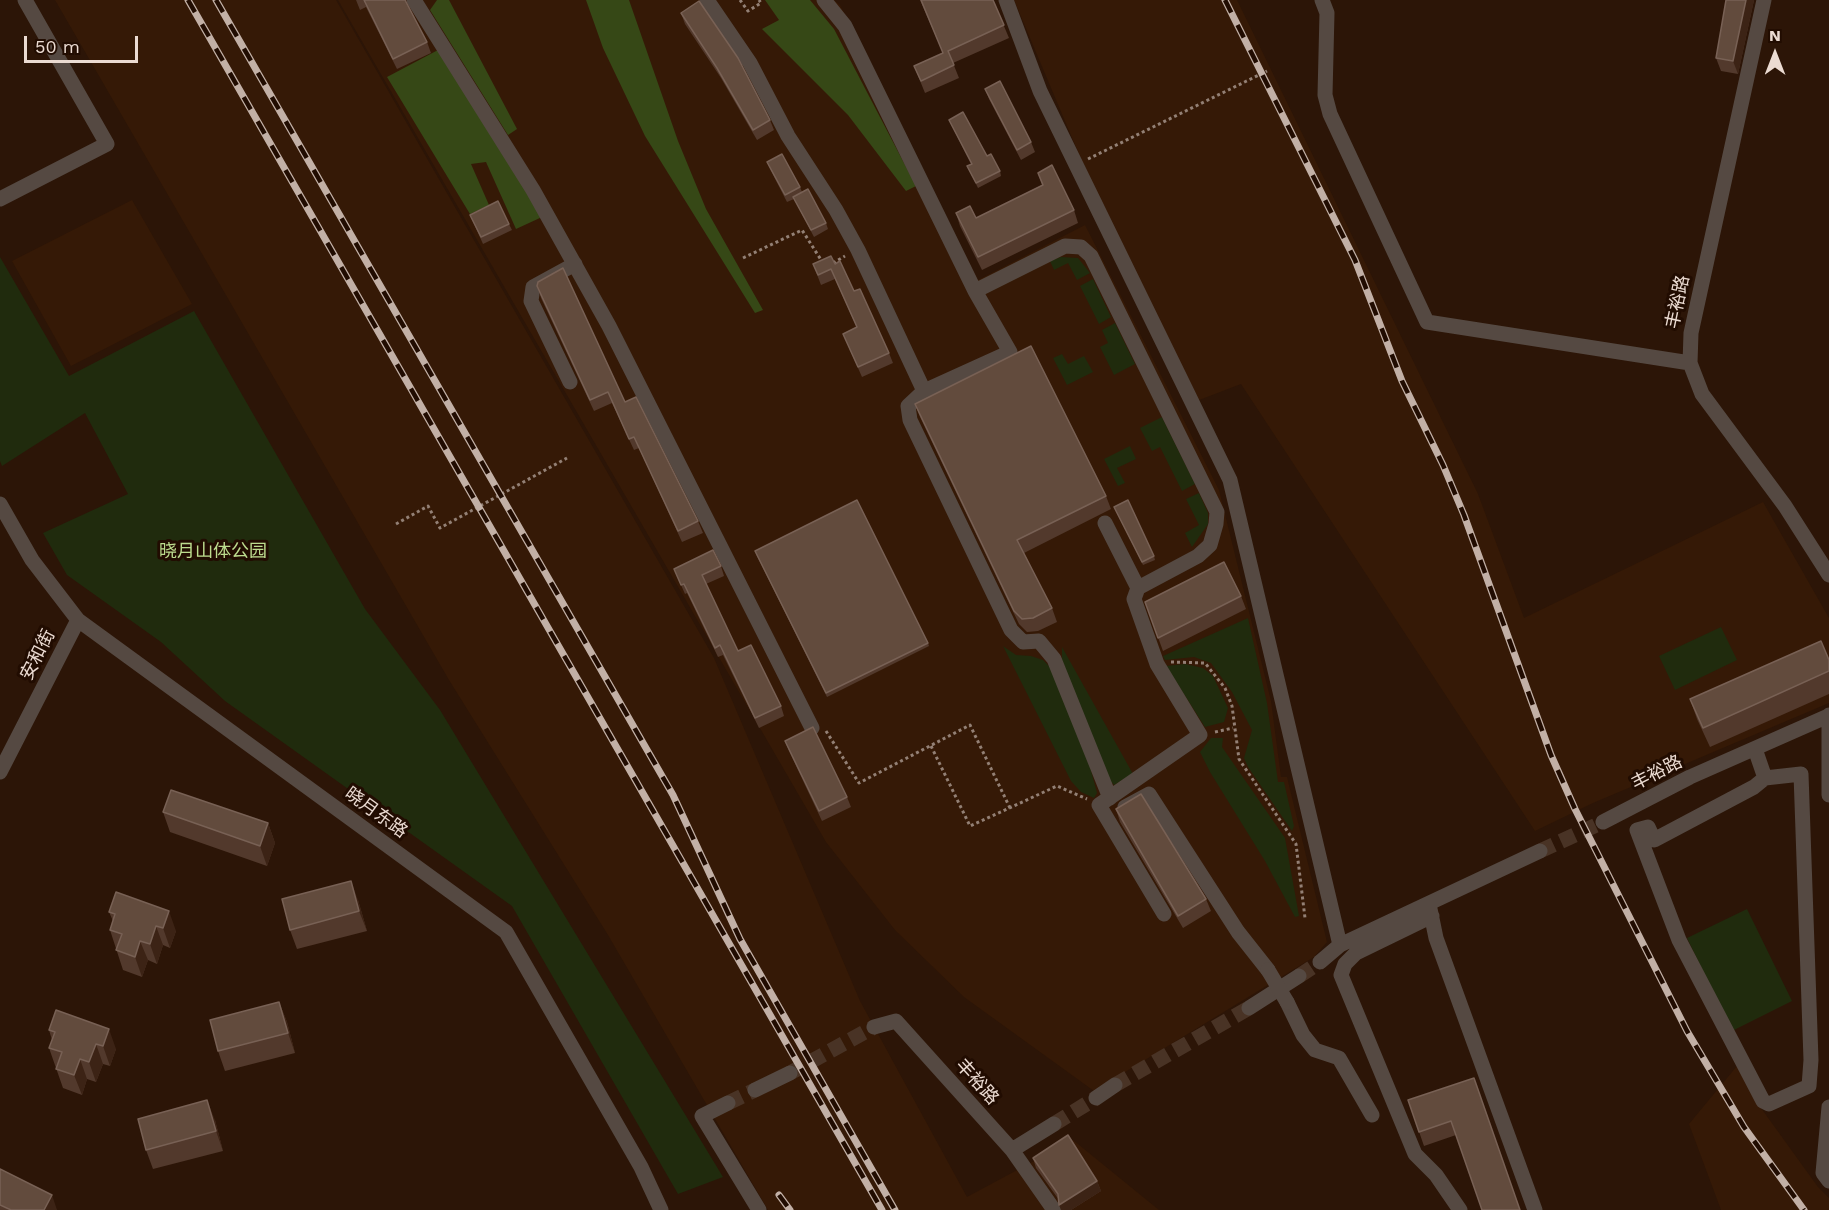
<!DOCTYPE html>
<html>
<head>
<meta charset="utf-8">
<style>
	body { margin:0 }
	#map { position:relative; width:1829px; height:1210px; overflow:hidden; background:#2c1507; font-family:"Work Sans",sans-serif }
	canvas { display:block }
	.north { position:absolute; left:1745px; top:24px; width:60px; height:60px; -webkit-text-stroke:4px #210c01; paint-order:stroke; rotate:0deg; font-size:16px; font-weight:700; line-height:24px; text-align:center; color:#ebdbd2 }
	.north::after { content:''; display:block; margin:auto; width:21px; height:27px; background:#ebdbd2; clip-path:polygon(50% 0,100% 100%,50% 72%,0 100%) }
	.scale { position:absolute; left:24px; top:36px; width:114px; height:27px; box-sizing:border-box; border:3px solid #ebdbd2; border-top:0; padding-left:8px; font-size:18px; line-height:21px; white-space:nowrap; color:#ebdbd2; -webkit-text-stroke:4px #210c01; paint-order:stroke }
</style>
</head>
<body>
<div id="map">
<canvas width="1829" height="1210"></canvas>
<div class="north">N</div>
<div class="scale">50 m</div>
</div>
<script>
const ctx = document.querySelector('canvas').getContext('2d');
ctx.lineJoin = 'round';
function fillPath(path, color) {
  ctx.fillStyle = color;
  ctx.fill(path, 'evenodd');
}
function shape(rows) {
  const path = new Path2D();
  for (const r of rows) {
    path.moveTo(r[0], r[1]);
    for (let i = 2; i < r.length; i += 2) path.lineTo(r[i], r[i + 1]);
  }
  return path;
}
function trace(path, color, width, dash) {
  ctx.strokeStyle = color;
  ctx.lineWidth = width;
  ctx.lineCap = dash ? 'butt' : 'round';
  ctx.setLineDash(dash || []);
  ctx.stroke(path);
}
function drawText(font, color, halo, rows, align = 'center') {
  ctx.font = font + ' "Work Sans","Noto Sans SC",sans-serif';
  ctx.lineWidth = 6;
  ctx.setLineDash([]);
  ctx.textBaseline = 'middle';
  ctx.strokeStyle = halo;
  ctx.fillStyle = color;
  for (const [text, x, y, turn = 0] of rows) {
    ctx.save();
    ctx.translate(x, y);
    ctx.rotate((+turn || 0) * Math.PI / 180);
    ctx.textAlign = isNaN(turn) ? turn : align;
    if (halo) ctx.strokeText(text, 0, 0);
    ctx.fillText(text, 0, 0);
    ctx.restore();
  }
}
fillPath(shape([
	[55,0,336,0,714,658,860,1001,967,1197,1073,1140,1159,1210,768,1210,608,935,449,680],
	[338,0,834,0,840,5,978,280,1085,225,1219,490,1271,701,1281,777,1287,777,1327,942,1314,957,1094,1091,964,997,895,930,826,842],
	[1014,0,1237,0,1478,494,1524,618,1763,502,1829,618,1829,703,1593,803,1535,831,1241,384,1194,402,1078,152],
	[132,200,192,304,71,366,12,261],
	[1737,1066,1761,1108,1818,1187,1829,1198,1829,1210,1721,1210,1689,1124]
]), '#351906');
fillPath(shape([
	[0,257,69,376,194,311,365,609,440,710,723,1177,678,1194,512,906,225,701,161,642,67,575,43,533,128,494,85,413,2,466,0,461],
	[1061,257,1078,258,1090,273,1077,280,1068,263,1054,270,1050,261],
	[1093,279,1111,317,1099,324,1080,286],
	[1115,323,1135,364,1114,375,1100,347,1108,343,1102,330],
	[1062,354,1068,364,1084,356,1093,372,1067,385,1053,358],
	[1162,417,1195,484,1182,491,1160,447,1152,451,1140,428],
	[1130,446,1136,459,1117,468,1125,483,1118,486,1104,459],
	[1199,493,1208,513,1208,524,1192,547,1185,533,1199,525,1186,499],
	[1248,618,1267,703,1278,782,1284,782,1294,826,1292,831,1248,767,1244,758,1252,730,1232,692,1211,663,1194,657,1165,660,1163,656],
	[1721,627,1737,660,1675,690,1659,656],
	[1003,646,1016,655,1031,656,1043,660,1051,668,1089,763,1097,793,1094,798,1081,792,1071,781],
	[1062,647,1133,774,1114,785,1105,775,1062,662],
	[1185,664,1203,668,1213,676,1228,708,1224,722,1205,727,1166,666],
	[1211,738,1223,738,1222,747,1285,838,1299,916,1295,917,1265,861,1210,772,1200,752],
	[1747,909,1792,1001,1732,1031,1687,938]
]), '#202b0d');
fillPath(shape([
	[437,0,449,0,517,129,508,135,430,10],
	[586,0,629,0,678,141,706,209,763,310,755,313,645,136,603,48],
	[765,0,810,0,834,29,916,186,906,191,848,115,762,29,779,20],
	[438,50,542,217,516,229,486,162,471,164,489,205,470,214,387,77]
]), '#364816');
trace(shape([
	[1540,851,1603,822],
	[1299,976,1320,962],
	[790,1073,874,1027],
	[1115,1085,1249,1008],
	[728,1103,755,1090],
	[1054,1124,1096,1098]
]), '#493325', 15, [15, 8]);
trace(shape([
	[740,0,748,11,761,3,759,0],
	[1088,159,1267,71],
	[743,258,802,230,823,263],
	[833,263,845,256],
	[396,524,428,506,440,528,567,458],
	[1171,662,1205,663,1225,688,1232,706,1239,759,1296,844,1305,918],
	[826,731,859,783,970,725,1010,808],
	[1215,732,1233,728],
	[931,746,970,826,1057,786,1087,799]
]), '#938075', 3, [3, 3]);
trace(shape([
	[414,0,533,190,609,326,812,728],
	[707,0,750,63,788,136,836,210,858,250,924,391],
	[824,0,845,26,975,291,1065,246,1081,247,1091,256,1217,512,1216,524,1210,545,1198,556,1138,588,1134,599,1157,664,1200,735,1099,805,1164,914],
	[1006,0,1040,91,1230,480,1340,945],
	[1322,0,1327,13,1325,95,1330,114,1427,322,1690,363],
	[1764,0,1691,333,1690,363,1702,394,1785,506,1829,575],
	[0,199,107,144,25,0],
	[975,291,1010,352,924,391,908,406,910,420,1011,630,1023,642,1039,641,1054,659,1110,798],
	[570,382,531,301,533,287,575,264],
	[0,504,32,560,78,620,506,932,641,1167,661,1210],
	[1105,523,1138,588],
	[1829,715,1829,795],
	[1755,749,1765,778],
	[0,772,78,620],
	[1801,774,1811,1060,1809,1086,1769,1104,1763,1101,1679,940,1637,830,1648,827,1654,840,1754,787,1765,778,1801,774],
	[1125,807,1149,794,1238,932,1268,970],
	[1603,822,1690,777,1828,716],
	[1429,904,1436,938,1535,1210],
	[1432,916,1356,953,1345,964,1341,975,1415,1154,1436,1175,1460,1210],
	[1320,962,1340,945,1540,851],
	[1287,1002,1303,1035,1315,1050,1339,1058,1372,1115],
	[1249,1008,1299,976],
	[874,1027,896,1021,1012,1150,1054,1124],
	[755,1090,790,1073],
	[1096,1098,1115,1085],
	[728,1103,702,1116,759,1210],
	[1829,1107,1823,1173,1829,1181],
	[1012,1150,1054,1210]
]), '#554942', 15);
const rail = shape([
	[188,0,882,1210],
	[216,0,673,795,740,939,895,1210],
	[1225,0,1355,260,1402,381,1443,465,1464,515,1551,755,1575,809,1687,1031,1744,1127,1804,1210],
	[779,1195,790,1210]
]);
trace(rail, '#c2b0a6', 7);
trace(rail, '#210c01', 4.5, [14]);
trace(shape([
	[1268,970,1287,1002]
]), '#554942', 15);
fillPath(shape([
	[356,0,394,0,427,42,431,53,397,69,366,7,360,10],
	[920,0,993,0,1009,38,953,63,959,78,925,93,914,66,943,53],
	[1726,0,1754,0,1738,74,1721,71,1716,58],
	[681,13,770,120,774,130,757,140,721,78,685,24],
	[985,89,1031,142,1035,152,1021,160,989,99],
	[949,120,987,156,1000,171,1001,176,978,188,967,166,971,164],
	[767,162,800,187,802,192,826,223,828,229,814,237,794,199,787,202,770,169],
	[1038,173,1074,210,1078,223,982,270,960,226,956,213,976,218,1042,185],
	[470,215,509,224,512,230,483,244],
	[813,264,835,264,854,291,889,353,893,363,862,377,843,334,857,328,835,279,821,285],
	[537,286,625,402,698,521,703,533,682,542,639,448,634,450,612,403,594,411,541,298],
	[915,404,1106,496,1111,509,1024,553,1052,608,1057,622,1038,631,1027,632,1019,624,920,417],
	[1114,507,1154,556,1155,560,1143,565],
	[756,554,928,643,929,646,827,697],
	[721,566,724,576,706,584,738,651,781,706,784,716,759,728,723,655,718,657,687,593,685,594,674,569],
	[1241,596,1246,609,1163,651,1145,602],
	[1829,660,1829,694,1710,747,1697,719,1690,699],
	[785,741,847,797,851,807,822,821,789,751],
	[1116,809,1206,899,1211,911,1183,928,1120,822],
	[163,812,268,823,275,843,267,866,170,832],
	[358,900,367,931,297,949,290,930],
	[109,912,176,931,170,948,163,945,157,964,148,960,142,977,123,970,110,930,113,921],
	[279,1002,287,1022,295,1053,225,1071,218,1051],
	[49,1030,116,1049,110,1066,103,1064,96,1082,87,1079,82,1095,63,1088,49,1048,52,1040],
	[1474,1078,1456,1135,1424,1146,1408,1100],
	[215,1120,223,1151,153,1169,146,1150],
	[1033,1158,1097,1181,1101,1191,1071,1210,1061,1210,1059,1200,1036,1168],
	[0,1169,57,1210,0,1210]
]), '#52392c');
fillPath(shape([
	[1746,0,1754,0,1738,74,1733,61],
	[268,823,275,843,267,866,260,846],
	[351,881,358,900,367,931,359,911],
	[169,911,176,931,170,948,163,928],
	[156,926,163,945,157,964,150,944],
	[140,941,148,960,142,977,135,957],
	[279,1002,287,1022,295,1053,288,1033],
	[109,1029,116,1049,110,1066,103,1046],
	[96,1044,103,1064,96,1082,89,1062],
	[80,1059,87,1079,82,1095,74,1075],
	[207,1100,215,1120,223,1151,216,1131],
	[1097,1181,1101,1191,1071,1210,1061,1210,1059,1205],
	[52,1195,57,1210,44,1210]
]), '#3c2315');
const building = shape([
	[364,0,405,0,427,42,393,59,364,0],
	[921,0,993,0,1004,25,948,51,954,65,921,81,914,66,943,53,921,0],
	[1726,0,1746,0,1733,61,1716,58,1726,0],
	[699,1,738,58,770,120,753,130,717,68,681,13,699,1],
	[1000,81,1031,142,1017,150,985,89,1000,81],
	[963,112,987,156,991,154,1000,171,976,183,967,166,972,164,949,120,963,112],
	[782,154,800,187,785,195,767,162,782,154],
	[1052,165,1074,210,978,257,956,213,970,206,976,218,1043,185,1038,173,1052,165],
	[808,189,826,223,811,230,793,197,808,189],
	[498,201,509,224,481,237,470,215,498,201],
	[831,256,835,264,840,261,854,291,860,289,889,353,858,367,843,334,857,327,831,269,818,275,813,264,831,256],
	[563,268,625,402,636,397,698,521,678,531,634,437,629,439,608,392,590,400,537,286,538,282,563,268],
	[1031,346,1106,496,1017,540,1052,608,1033,618,1022,619,1014,611,915,404,1031,346],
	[857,500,928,643,826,693,755,551,857,500],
	[1128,500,1154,556,1142,562,1114,507,1128,500],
	[713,550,721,566,702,575,738,651,751,645,781,706,755,718,720,645,715,648,684,584,681,585,674,569,713,550],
	[1224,562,1241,596,1158,638,1145,602,1224,562],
	[1821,641,1829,660,1829,671,1703,728,1690,699,1821,641],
	[813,727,847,797,819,811,785,741,813,727],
	[171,790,268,823,260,846,163,812,171,790],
	[1141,794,1206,899,1178,916,1116,809,1141,794],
	[351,881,359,911,290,930,282,899,351,881],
	[116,892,169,911,163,928,156,926,150,944,140,941,135,957,116,950,122,934,110,930,115,914,109,912,116,892],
	[279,1002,288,1033,218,1051,210,1020,279,1002],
	[56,1010,109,1029,103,1046,96,1044,89,1062,80,1059,74,1075,56,1069,62,1052,49,1048,55,1032,49,1030,56,1010],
	[1474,1078,1520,1210,1482,1210,1451,1121,1419,1132,1408,1100,1474,1078],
	[207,1100,216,1131,146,1150,138,1119,207,1100],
	[1068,1135,1097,1181,1059,1205,1058,1194,1033,1158,1068,1135],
	[0,1169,52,1195,44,1210,11,1210,0,1205,0,1169]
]);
fillPath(building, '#624b3d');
trace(building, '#786155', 1.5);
drawText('18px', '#ebdbd2', '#210c01', [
	["丰裕路",1678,302,-78],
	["安和街",38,655,-63],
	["丰裕路",1657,773,-27],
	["晓月东路",376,813,36],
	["丰裕路",977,1082,48]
]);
drawText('18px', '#bcdc8e', '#210c01', [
	["晓月山体公园",213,552]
]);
</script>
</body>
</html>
